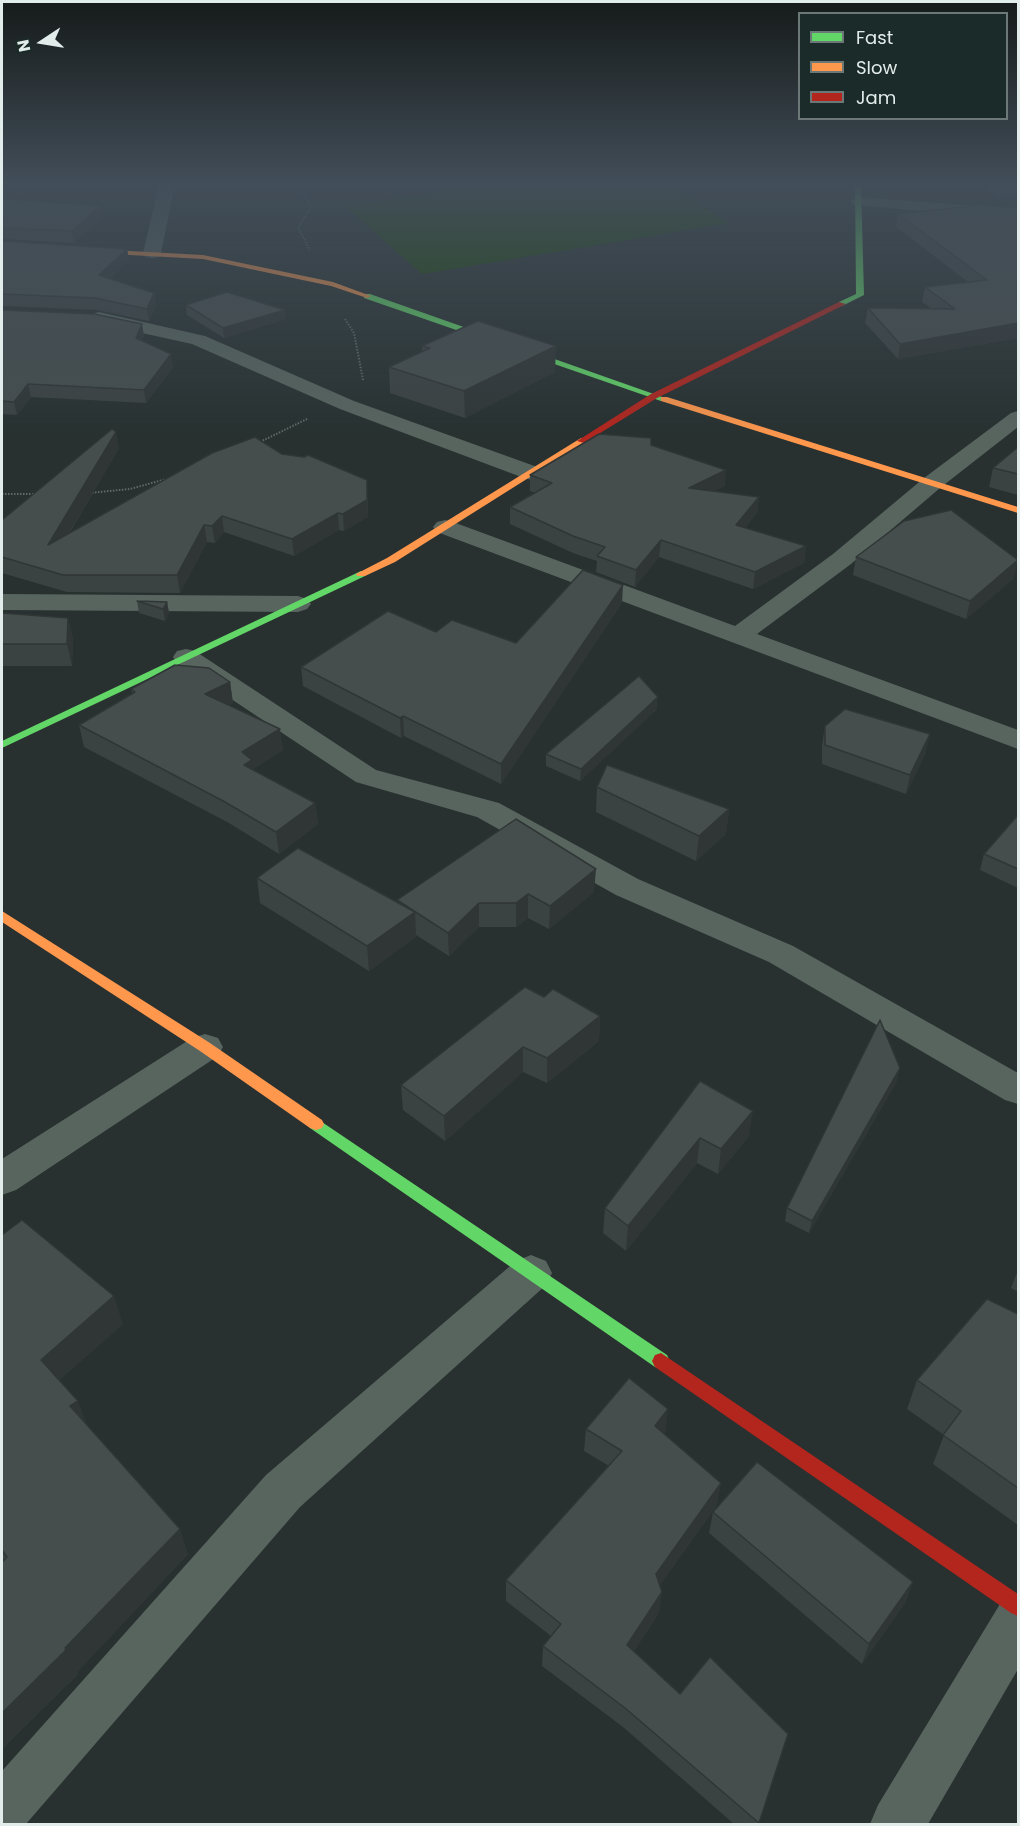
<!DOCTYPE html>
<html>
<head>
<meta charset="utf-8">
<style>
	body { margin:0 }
	#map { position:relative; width:1020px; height:1826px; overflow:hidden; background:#283130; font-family:Poppins,sans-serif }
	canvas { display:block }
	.frame { position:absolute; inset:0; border:3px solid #e2eceb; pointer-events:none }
	.legend { position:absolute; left:798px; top:12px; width:210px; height:108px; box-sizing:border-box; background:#1b2b29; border:2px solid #6b7877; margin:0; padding:8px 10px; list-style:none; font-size:18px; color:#e2eceb }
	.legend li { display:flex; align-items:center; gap:12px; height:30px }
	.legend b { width:30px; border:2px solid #6b7877 }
	.north { position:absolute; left:12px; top:12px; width:60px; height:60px; -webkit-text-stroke:4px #1b2b29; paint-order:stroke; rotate:258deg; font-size:16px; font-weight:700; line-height:24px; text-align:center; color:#e2eceb }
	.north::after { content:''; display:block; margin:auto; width:21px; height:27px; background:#e2eceb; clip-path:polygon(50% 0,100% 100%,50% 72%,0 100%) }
</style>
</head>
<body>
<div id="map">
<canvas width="1020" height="1826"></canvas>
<div class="frame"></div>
<ul class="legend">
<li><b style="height:8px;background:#63d668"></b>Fast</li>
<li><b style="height:8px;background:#ff974d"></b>Slow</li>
<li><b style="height:8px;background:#b3261e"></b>Jam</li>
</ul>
<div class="north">N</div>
</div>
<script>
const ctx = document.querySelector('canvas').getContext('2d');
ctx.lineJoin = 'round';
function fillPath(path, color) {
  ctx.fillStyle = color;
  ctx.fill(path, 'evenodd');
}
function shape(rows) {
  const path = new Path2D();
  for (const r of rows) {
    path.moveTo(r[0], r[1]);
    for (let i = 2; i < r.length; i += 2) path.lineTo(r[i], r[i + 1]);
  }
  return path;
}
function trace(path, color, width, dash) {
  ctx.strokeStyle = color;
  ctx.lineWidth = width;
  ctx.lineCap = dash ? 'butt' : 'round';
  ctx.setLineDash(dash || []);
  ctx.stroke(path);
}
fillPath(shape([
	[490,184,669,184,729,223,422,274,345,206]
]), '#1b4606');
trace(shape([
	[300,184,311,207,298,228,310,250],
	[345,319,354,333,363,380],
	[260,442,307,419],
	[89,493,130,489,170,478],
	[2,494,37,494]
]), '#5f6966', 2, [1.5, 1.5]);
fillPath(shape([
	[159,184,175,184,161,253,158,257,152,258,146,257,143,253,159,184],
	[859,197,1018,209,1018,219,853,205,851,202,853,199,859,197],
	[99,312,205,336,354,401,540,468,543,473,540,478,532,480,524,478,340,409,192,344,92,322,90,318,92,314,99,312],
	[1018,411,1018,427,940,488,851,564,757,634,1018,730,1018,749,437,532,433,527,437,522,445,520,453,522,735,626,833,554,924,478,1011,413,1018,411],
	[2,594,298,596,307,599,311,604,307,609,298,612,2,610,2,594],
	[186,649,195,651,376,770,499,803,638,879,793,946,1018,1073,1018,1104,1005,1100,769,962,616,895,477,817,356,782,177,663,173,657,177,651,186,649],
	[205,1034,218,1038,223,1047,218,1056,16,1190,2,1195,2,1159,192,1038,205,1034],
	[531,1255,546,1261,552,1273,546,1285,300,1507,26,1824,2,1824,2,1771,266,1475,516,1261,531,1255],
	[1018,1597,1018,1669,928,1824,870,1824,878,1805,1000,1604,1018,1597]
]), '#58655f');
fillPath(shape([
	[855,184,861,184,864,295,842,306,839,306,839,302,856,294,855,184],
	[364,294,370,294,668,399,661,401,364,298,364,294],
	[361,571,366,574,365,576,2,748,2,741,361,571],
	[316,1118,667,1355,670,1361,667,1367,661,1369,655,1367,310,1128,308,1124,310,1120,316,1118]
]), '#63d668');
fillPath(shape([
	[2,244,203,255,333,282,371,296,367,298,331,286,203,259,2,248,2,244],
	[661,397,667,397,1018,507,1018,513,661,401,661,397],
	[581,438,585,441,584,443,395,562,365,576,357,576,356,574,387,558,581,438],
	[2,911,210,1043,322,1120,324,1124,322,1128,316,1130,310,1128,200,1051,2,922,2,911]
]), '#ff974d');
fillPath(shape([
	[839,302,846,304,657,398,584,443,577,441,651,394,839,302],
	[661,1353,1018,1594,1018,1616,1011,1613,655,1367,652,1361,655,1355,661,1353]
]), '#b3261e');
fillPath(shape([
	[981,184,1018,184,999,198],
	[2,199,102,217,74,243,2,239],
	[982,205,1018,338,898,359,865,323,868,308,932,309,922,302,925,287,968,282,896,227,898,214],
	[2,241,127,249,129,260,110,279,154,293,156,305,149,321,97,310,2,306],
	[186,305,286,319,224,338,187,315],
	[2,310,144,336,142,341,173,367,146,403,31,397,17,415,2,414],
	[422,346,555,372,465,418,390,393,389,367,422,352],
	[651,445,725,486,714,491,759,497,757,513,745,528,806,546,804,563,753,589,659,557,635,587,596,572,597,561,573,553,510,524,510,507,535,493,530,491,530,475],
	[1018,447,1018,495,989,487,993,468],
	[119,448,69,534,282,454,368,496,368,517,344,531,339,530,294,556,224,532,215,543,207,542,180,593,67,592,2,573,2,520],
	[856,557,1014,578,966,619,853,575],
	[137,601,167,602,169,613,165,621,139,613],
	[622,603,501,784,404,736,401,738,303,686,301,667,436,632,516,643],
	[2,613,68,618,73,639,72,666,2,666],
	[230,682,233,703,229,705,283,750,253,769,253,770,315,803,318,824,279,854,229,823,84,747,79,725,132,693,131,689],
	[657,709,580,781,546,766,546,754],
	[825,726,926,752,906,794,822,764,822,745],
	[597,787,729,809,726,834,696,861,596,812],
	[1018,815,1018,888,980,870,984,854],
	[516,819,594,892,549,929,528,918,516,927,479,927,449,956,416,935,416,937,369,971,260,903,257,878,397,902,397,900],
	[544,997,600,1016,599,1041,547,1083,523,1072,445,1141,403,1110,401,1085],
	[700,1081,749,1136,718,1174,697,1163,626,1251,603,1233,605,1208],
	[897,1081,809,1233,785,1221,787,1208],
	[2,1235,123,1324,59,1380,86,1424,188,1554,77,1672,78,1674,2,1749],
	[1018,1272,1018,1292,1011,1288,1016,1275],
	[1018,1314,1018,1525,933,1464,944,1435,907,1409,917,1380],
	[586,1429,666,1431,663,1434,717,1505,660,1585,659,1613,634,1651,680,1694,788,1734,758,1824,734,1824,623,1727,542,1666,543,1646,551,1636,506,1601,506,1580,609,1466,584,1451],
	[713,1512,913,1582,905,1603,862,1664,709,1533]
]), '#3b4242');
fillPath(shape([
	[2,184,8,184,2,190],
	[1018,184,1018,196,999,198,1001,185],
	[100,206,102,217,74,243,72,231],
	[127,249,129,260,102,287,99,275],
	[154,293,156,305,149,321,147,309],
	[285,310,286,319,224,338,223,328],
	[1018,323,1018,338,898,359,900,344],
	[142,324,144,336,138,351,136,338],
	[556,346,555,372,465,418,464,391],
	[171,354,173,367,146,403,144,390],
	[28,384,31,397,17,415,14,402],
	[116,432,119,448,52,562,48,545],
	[726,470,725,486,688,504,689,488],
	[367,480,368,517,344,531,343,514],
	[759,497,757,513,734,542,736,525],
	[338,513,339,530,294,556,292,539],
	[222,516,224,532,215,543,212,526],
	[204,525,207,542,180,593,177,575],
	[661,540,659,557,635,587,636,570],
	[806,546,804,563,753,589,755,572],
	[1018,560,1014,578,966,619,970,601],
	[623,585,622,603,501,784,501,764],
	[167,602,169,613,165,621,163,609],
	[68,618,73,639,72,666,67,644],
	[230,682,233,703,209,715,205,694],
	[658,697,657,709,580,781,581,769],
	[403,716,404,736,401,738,400,718],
	[280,729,283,750,253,769,255,782,247,786,242,752],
	[930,734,926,752,906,794,910,775],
	[315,803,318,824,279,854,276,832],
	[729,809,726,834,696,861,699,836],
	[596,869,594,892,549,929,550,906],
	[528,894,528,918,516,927,516,903],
	[479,903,479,927,449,956,448,933],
	[415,912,416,937,369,971,367,946],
	[600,1016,599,1041,547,1083,547,1058],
	[523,1047,523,1072,445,1141,444,1116],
	[900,1068,897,1081,809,1233,812,1221],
	[753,1111,749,1136,718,1174,721,1149],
	[700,1138,697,1163,626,1251,628,1226],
	[114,1296,123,1324,51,1387,41,1360],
	[78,1401,88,1428,70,1406],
	[668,1409,666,1431,652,1448,655,1426],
	[721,1483,717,1505,653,1595,656,1574],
	[180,1529,188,1554,77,1672,78,1674,2,1749,2,1713],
	[913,1582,905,1603,862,1664,869,1644],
	[662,1592,659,1613,625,1665,627,1645]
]), '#303636');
const building = shape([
	[2,199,100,206,72,231,2,228,2,199],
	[982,205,1018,208,1018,323,900,344,868,308,955,309,925,287,987,280,898,214,982,205],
	[2,241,127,249,99,275,154,293,147,309,95,298,2,294,2,241],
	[227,292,285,310,223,328,186,305,227,292],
	[2,310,94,314,142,324,136,338,171,354,144,390,28,384,14,402,2,401,2,310],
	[478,321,556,346,464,391,389,367,430,348,422,346,478,321],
	[112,429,116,432,48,545,212,453,255,437,282,454,304,457,308,455,367,480,367,500,343,514,338,513,292,539,222,516,212,526,204,525,177,575,63,575,2,557,2,520,112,429],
	[599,434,651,438,651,445,726,470,689,488,759,497,736,525,806,546,755,572,661,540,636,570,597,556,605,547,573,536,510,507,552,483,530,475,599,434],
	[1018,447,1018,474,993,468,1018,447],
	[951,510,1018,560,970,601,856,557,904,521,951,510],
	[583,570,623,585,501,764,403,716,400,718,301,667,388,611,436,632,452,620,516,643,583,570],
	[137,601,167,602,163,609,137,601],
	[2,613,68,618,67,644,2,644,2,613],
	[175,665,209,668,230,682,205,694,280,729,242,752,252,760,244,765,315,803,276,832,225,802,79,725,135,692,131,689,175,665],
	[639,676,658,697,581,769,546,754,639,676],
	[845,709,930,734,910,775,825,745,825,726,845,709],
	[607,765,729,809,699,836,597,787,607,765],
	[1018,815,1018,869,984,854,1018,815],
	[516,819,596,869,550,906,528,894,516,903,479,903,448,933,397,900,516,819],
	[298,848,415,912,367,946,257,878,298,848],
	[525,987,544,997,553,989,600,1016,547,1058,523,1047,444,1116,401,1085,525,987],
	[880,1020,900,1068,812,1221,787,1208,880,1020],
	[700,1081,753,1111,721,1149,700,1138,628,1226,605,1208,700,1081],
	[22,1220,114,1296,41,1360,78,1401,70,1406,180,1529,65,1648,66,1650,2,1713,2,1562,7,1557,2,1550,2,1235,22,1220],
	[987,1299,1018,1314,1018,1488,943,1435,961,1411,917,1380,987,1299],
	[629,1378,668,1409,655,1426,721,1483,656,1574,662,1592,627,1645,680,1694,710,1657,788,1734,759,1823,625,1708,543,1646,561,1624,506,1580,622,1451,586,1429,629,1378],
	[757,1462,913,1582,869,1644,713,1512,757,1462]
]);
fillPath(building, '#454d4d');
trace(building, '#303636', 1.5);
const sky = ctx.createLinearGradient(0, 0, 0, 440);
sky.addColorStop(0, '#161b1a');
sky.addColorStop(0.42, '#424e59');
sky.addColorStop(1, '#424e5900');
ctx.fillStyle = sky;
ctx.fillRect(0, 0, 1020, 440);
</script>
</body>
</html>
